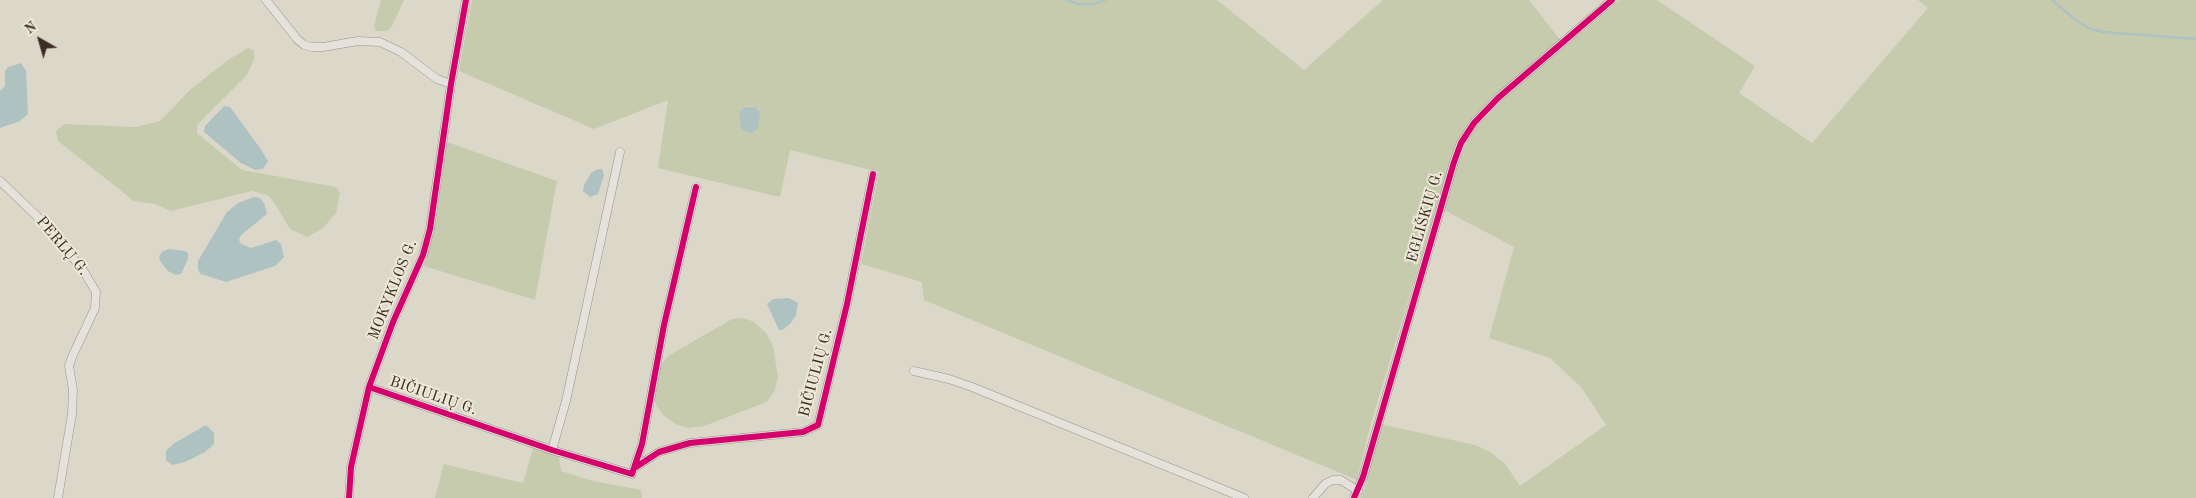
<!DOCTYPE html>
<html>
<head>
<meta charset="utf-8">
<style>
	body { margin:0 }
	#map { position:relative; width:2196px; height:498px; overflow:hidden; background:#dcd8c9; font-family:"Old Standard TT",serif }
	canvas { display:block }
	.north { position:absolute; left:15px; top:15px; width:50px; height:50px; -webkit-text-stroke:4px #ede8d7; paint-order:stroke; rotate:322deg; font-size:14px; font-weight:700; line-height:20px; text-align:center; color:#3e2d26 }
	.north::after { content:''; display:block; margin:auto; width:18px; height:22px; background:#3e2d26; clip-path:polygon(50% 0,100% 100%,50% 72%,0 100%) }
</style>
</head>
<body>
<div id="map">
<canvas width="2196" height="498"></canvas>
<div class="north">N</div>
</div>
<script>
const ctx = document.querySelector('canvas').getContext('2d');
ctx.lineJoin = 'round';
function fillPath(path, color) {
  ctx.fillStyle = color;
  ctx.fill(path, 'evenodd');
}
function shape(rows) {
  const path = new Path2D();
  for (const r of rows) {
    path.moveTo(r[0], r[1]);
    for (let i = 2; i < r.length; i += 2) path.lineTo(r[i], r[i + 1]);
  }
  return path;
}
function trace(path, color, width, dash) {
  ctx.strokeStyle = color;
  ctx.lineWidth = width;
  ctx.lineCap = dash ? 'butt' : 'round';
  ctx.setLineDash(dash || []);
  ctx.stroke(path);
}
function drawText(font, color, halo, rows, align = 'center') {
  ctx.font = font + ' "Old Standard TT",serif';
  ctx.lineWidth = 4;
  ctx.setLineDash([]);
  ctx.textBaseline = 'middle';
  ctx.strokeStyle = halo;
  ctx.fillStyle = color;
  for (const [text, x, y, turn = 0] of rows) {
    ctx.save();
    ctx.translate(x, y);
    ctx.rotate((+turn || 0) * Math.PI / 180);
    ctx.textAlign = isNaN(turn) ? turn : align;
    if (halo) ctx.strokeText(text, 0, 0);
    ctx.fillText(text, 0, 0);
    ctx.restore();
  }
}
fillPath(shape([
	[381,0,404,0,392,26,387,31,376,31,374,26],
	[472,0,1217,0,1304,70,1383,0,1529,0,1561,41,1471,121,1454,149,1371,423,1357,480,924,300,922,282,861,264,879,172,790,150,780,197,658,168,668,100,594,129,459,71],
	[746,106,756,107,759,110,756,130,752,133,740,110],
	[1620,0,1657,0,1755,66,1739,93,1812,143,1928,8,1918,0,2196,0,2196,498,1360,498,1365,488,1380,424,1475,445,1490,452,1505,464,1520,486,1606,425,1582,388,1550,358,1489,338,1514,247,1444,210,1459,159,1475,128,1503,100],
	[248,48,254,51,254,60,247,75,197,125,197,133,242,170,336,187,340,193,336,213,322,229,307,237,290,229,274,202,267,195,252,191,171,211,155,204,134,201,58,141,56,131,64,124,135,127,160,121,191,89,228,60],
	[447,142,557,181,535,300,424,266,436,221],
	[744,318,754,322,766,333,773,346,778,377,775,390,767,402,704,426,688,428,676,424,664,416,656,405,654,396,659,368,668,356,732,319],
	[533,448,559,456,561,471,593,481,641,490,642,498,435,498,444,464,523,483]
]), '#c5cbac');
fillPath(shape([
	[21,63,26,71,28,114,20,121,0,128,0,91,5,86,5,71,8,67],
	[224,106,230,107,260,148,268,161,263,169,255,170,241,163,204,132,205,126],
	[744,107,756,107,760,112,758,128,752,133,744,131,741,128,739,112],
	[598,169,602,169,604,175,598,194,590,197,583,191,584,185,591,173],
	[254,197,260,198,264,203,267,214,241,235,239,240,241,244,251,248,276,240,281,244,284,257,275,266,226,282,201,274,198,270,198,261,227,212,238,203],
	[169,249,185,251,188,253,188,259,181,274,176,275,168,271,160,261,159,256,163,251],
	[789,298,798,303,796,315,790,324,782,330,779,330,767,304,773,299],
	[206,425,214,433,214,444,205,452,185,462,172,465,166,460,166,451,173,444]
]), '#aec2c1');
trace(shape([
	[1067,0,1078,4,1094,4,1105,0],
	[2052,0,2078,22,2091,29,2103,32,2196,39]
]), '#aec2c1', 2.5);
const street = shape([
	[266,0,297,39,304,45,312,47,323,47,358,41,380,42,401,52,437,79,451,84],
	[0,181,43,222,83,270,96,292,95,308,72,357,69,366,73,390,72,414,58,498],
	[914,371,949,379,972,387,1244,498],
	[369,387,552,450,632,474,642,444,664,325,696,187],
	[552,450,566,401,620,152],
	[636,467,659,452,690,443,803,432,818,425,847,304,873,174],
	[349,498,351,467,369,387,393,322,423,255,430,229,451,84,466,0],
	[1313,498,1325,484,1333,480,1341,480,1358,491],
	[1354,498,1363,477,1454,162,1461,143,1474,123,1498,98,1612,0]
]);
trace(street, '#97938a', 9);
trace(street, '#e4e2db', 8);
trace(shape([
	[369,387,552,450,632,474,642,444,664,325,696,187],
	[636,467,659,452,690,443,803,432,818,425,847,304,873,174],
	[349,498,351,467,369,387,393,322,423,255,430,229,451,84,466,0],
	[1354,498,1363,477,1454,162,1461,143,1474,123,1498,98,1612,0]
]), '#d6006c', 6);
drawText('15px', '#3e2d26', '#ede8d7', [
	["EGLIŠKIŲ G.",1425,217,-74],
	["PERLŲ G.",62,246,50],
	["MOKYKLOS G.",393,290,-68],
	["BIČIULIŲ G.",816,373,-75],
	["BIČIULIŲ G.",433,396,19]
]);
</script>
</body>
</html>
